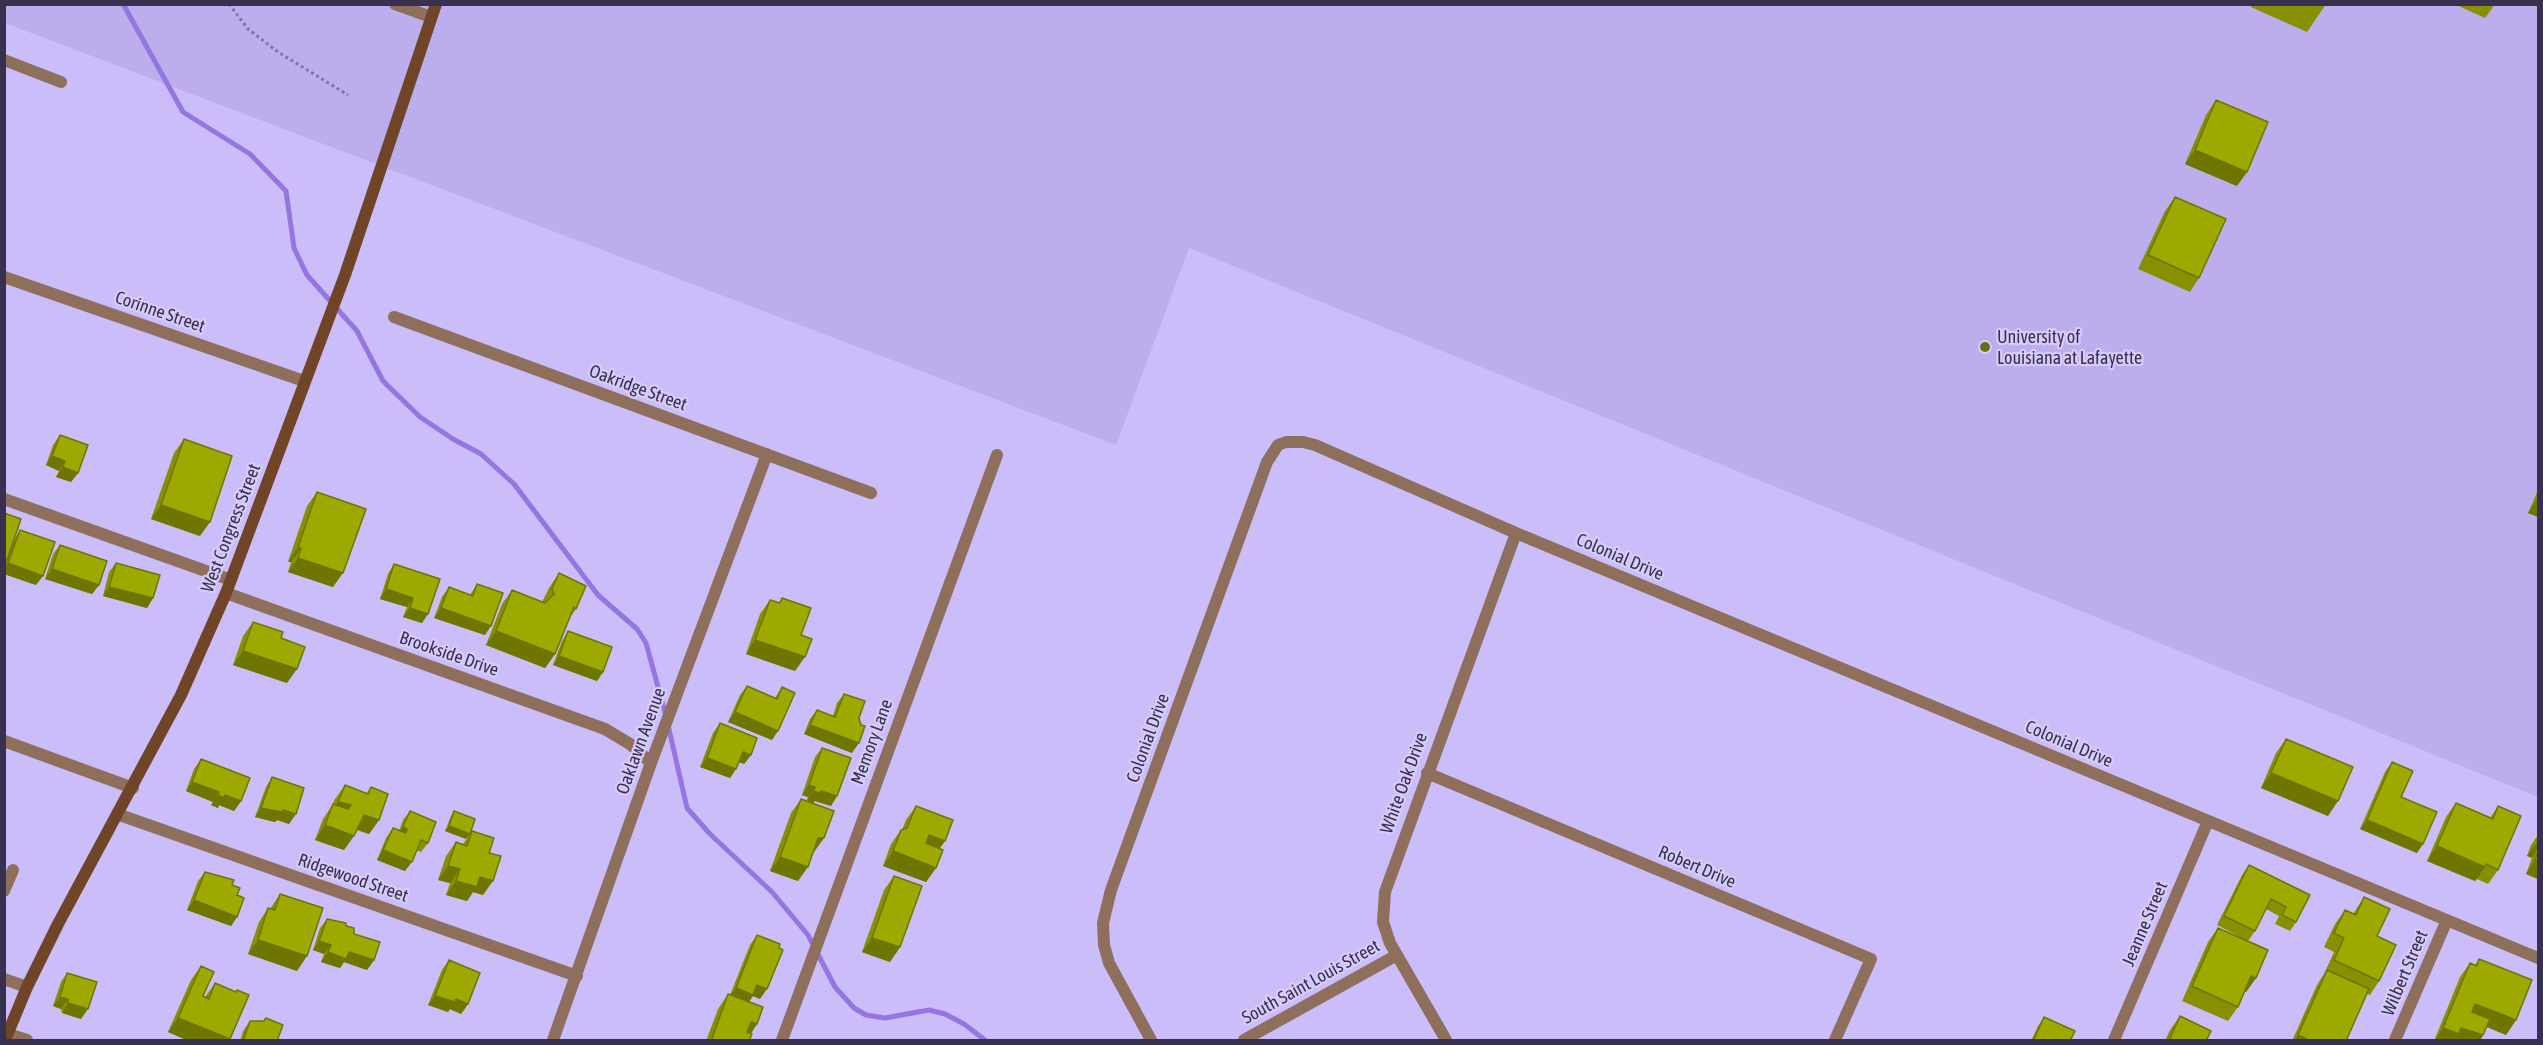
<!DOCTYPE html>
<html>
<head>
<meta charset="utf-8">
<style>
	body { margin:0 }
	#map { position:relative; width:2543px; height:1045px; overflow:hidden; background:#cabdfa; font-family:"Asap Condensed",sans-serif }
	canvas { display:block }
	.frame { position:absolute; inset:0; border:6px solid #37304f; pointer-events:none }
</style>
</head>
<body>
<div id="map">
<canvas width="2543" height="1045"></canvas>
<div class="frame"></div>
</div>
<script>
const ctx = document.querySelector('canvas').getContext('2d');
ctx.lineJoin = 'round';
function fillPath(path, color) {
  ctx.fillStyle = color;
  ctx.fill(path, 'evenodd');
}
function shape(rows) {
  const path = new Path2D();
  for (const r of rows) {
    path.moveTo(r[0], r[1]);
    for (let i = 2; i < r.length; i += 2) path.lineTo(r[i], r[i + 1]);
  }
  return path;
}
function trace(path, color, width, dash) {
  ctx.strokeStyle = color;
  ctx.lineWidth = width;
  ctx.lineCap = dash ? 'butt' : 'round';
  ctx.setLineDash(dash || []);
  ctx.stroke(path);
}
function drawText(font, color, halo, rows, align = 'center') {
  ctx.font = font + ' "Asap Condensed",sans-serif';
  ctx.lineWidth = 4.5;
  ctx.setLineDash([]);
  ctx.textBaseline = 'middle';
  ctx.strokeStyle = halo;
  ctx.fillStyle = color;
  for (const [text, x, y, turn = 0] of rows) {
    ctx.save();
    ctx.translate(x, y);
    ctx.rotate((+turn || 0) * Math.PI / 180);
    ctx.textAlign = isNaN(turn) ? turn : align;
    if (halo) ctx.strokeText(text, 0, 0);
    ctx.fillText(text, 0, 0);
    ctx.restore();
  }
}
fillPath(shape([
	[4,5,2538,5,2538,797,1189,248,1116,445,5,23]
]), '#bcaded');
trace(shape([
	[123,4,183,112,250,154,286,191,294,248,307,275,357,331,383,381,420,417,453,439,481,454,514,484,598,595,637,629,646,643,666,716],
	[668,725,687,808,710,834,772,892,808,935,835,987,854,1008,866,1015,885,1018,929,1010,945,1014,964,1024,985,1040]
]), '#9475e1', 5);
trace(shape([
	[229,4,248,29,278,52,348,95]
]), '#8076a4', 3, [3, 3]);
trace(shape([
	[395,4,431,17],
	[4,891,13,870]
]), '#8d6f5b', 12);
trace(shape([
	[4,60,61,82],
	[4,277,304,381],
	[394,317,871,493],
	[4,499,231,580],
	[226,593,605,729,630,744,651,763],
	[4,741,133,788],
	[1427,773,1871,959,1835,1040],
	[117,814,577,976],
	[4,979,27,987],
	[8,1034,27,1040],
	[553,1040,651,763,767,454],
	[782,1040,997,455],
	[1151,1040,1109,963,1104,945,1103,923,1111,890,1267,462,1278,445,1286,442,1303,442,1315,445,1516,533,2538,958],
	[1244,1040,1397,955],
	[1446,1040,1390,943,1383,922,1385,892,1516,533],
	[2114,1040,2208,821],
	[2395,1040,2447,920]
]), '#8d6f5b', 12);
trace(shape([
	[5,1040,27,987,58,924,181,695,226,593,345,275,436,4]
]), '#6f4427', 12);
fillPath(shape([
	[2252,4,2326,4,2307,32,2251,7],
	[2454,4,2495,4,2485,18],
	[2216,100,2237,186,2185,164,2206,115],
	[2175,197,2199,278,2190,292,2138,269,2165,211],
	[60,435,78,473,71,482,56,477,59,471,46,465,53,445],
	[184,439,200,536,151,519,174,453],
	[2538,490,2538,517,2528,513],
	[317,492,333,587,288,572,291,562,288,562,307,506],
	[4,513,15,538,20,530,36,585,4,574,4,564,5,561,4,563],
	[60,545,99,585,92,594,45,579,53,554],
	[116,563,153,598,147,608,103,596,109,572],
	[394,564,440,579,422,623,403,617,407,607,380,599,388,574],
	[559,573,576,609,570,617,555,654,545,668,486,645,502,604,512,590,542,602,549,588],
	[477,584,485,635,434,618,442,597,449,587,470,595],
	[782,598,801,635,795,671,746,654,760,614,770,600,779,603],
	[253,622,281,638,287,683,233,665,243,636],
	[568,631,603,672,597,681,553,665,562,641],
	[747,686,775,698,782,687,772,740,728,722,740,695],
	[844,694,859,718,852,753,804,734,810,719,817,710,833,716,837,703],
	[720,723,751,755,744,764,739,762,736,769,730,778,700,767,713,733],
	[2286,739,2328,816,2261,788,2276,753],
	[822,748,837,796,831,806,815,801,813,803,807,800,808,797,802,795,815,757],
	[201,759,241,801,234,811,219,805,218,808,211,805,213,802,186,791,194,769],
	[2392,762,2401,797,2417,853,2360,829,2385,772],
	[272,777,289,824,277,820,275,822,255,817,266,787],
	[345,785,366,794,371,787,379,820,369,834,357,830,344,850,315,840,323,819,331,807,335,799],
	[801,799,824,838,813,852,798,881,770,871,791,813],
	[2456,803,2490,818,2498,806,2498,870,2488,884,2477,879,2475,881,2427,861,2446,817],
	[916,806,945,841,939,849,936,868,926,882,883,866,891,844,901,830,902,830,906,820],
	[410,811,428,843,421,852,416,850,405,871,377,860,386,838,393,828,399,831,403,820],
	[454,811,466,839,445,831,451,816],
	[472,831,489,853,483,895,473,892,467,901,446,895,450,883,438,880,446,856,456,842,463,844],
	[2538,835,2538,879,2526,874,2532,858,2527,856,2531,845],
	[2249,865,2310,895,2296,922,2290,931,2275,924,2279,916,2266,909,2255,931,2248,941,2217,925,2242,875],
	[205,872,232,885,237,895,237,917,231,926,187,910,198,881],
	[894,876,900,947,890,962,862,952,884,890],
	[280,894,297,971,248,954,259,922,268,908,270,909],
	[2364,897,2377,936,2379,981,2370,995,2367,994,2346,1041,2292,1041,2317,985,2324,974,2334,952,2324,947,2335,924,2345,910,2353,914],
	[327,919,346,926,354,934,374,960,367,970,344,962,340,968,321,962,324,954,313,950,320,928],
	[2218,928,2256,978,2246,992,2245,991,2238,1007,2228,1021,2182,1001,2208,942],
	[757,935,760,999,753,996,749,1002,757,1024,751,1034,749,1041,706,1041,718,1009,728,994,730,995,750,945],
	[2479,959,2516,1020,2506,1035,2487,1027,2480,1041,2434,1041,2460,977,2470,963,2475,965],
	[449,960,468,1004,461,1014,450,1009,448,1012,428,1005,442,970],
	[201,966,203,996,205,997,215,983,236,992,249,995,229,1041,189,1041,168,1032,191,980],
	[67,973,81,1019,62,1013,61,1009,53,1006,61,982],
	[2180,1016,2206,1041,2165,1041,2170,1030],
	[2044,1017,2070,1041,2031,1041,2038,1026],
	[266,1018,277,1041,240,1041,243,1031,250,1021,263,1021]
]), '#879000');
fillPath(shape([
	[2195,150,2247,172,2237,186,2185,164],
	[52,456,65,461,59,471,46,465],
	[63,467,78,473,71,482,56,477],
	[2538,498,2538,517,2528,513],
	[161,505,210,522,200,536,151,519],
	[298,547,301,548,291,562,288,562],
	[298,558,343,573,333,587,288,572],
	[8,563,43,576,36,585,4,574,4,568],
	[52,569,99,585,92,594,45,579],
	[109,587,153,598,147,608,103,596],
	[386,589,413,598,407,607,380,599],
	[410,608,428,614,422,623,403,617],
	[441,608,491,626,485,635,434,618],
	[496,631,555,654,545,668,486,645],
	[755,640,805,657,795,671,746,654],
	[243,651,297,669,287,683,233,665],
	[559,656,603,672,597,681,553,665],
	[735,712,778,731,772,740,728,722],
	[810,725,859,743,852,753,804,734],
	[743,752,751,755,744,764,736,761],
	[707,758,736,769,730,778,700,767],
	[2271,773,2338,801,2328,816,2261,788],
	[192,782,219,792,213,802,186,791],
	[809,785,815,787,808,797,802,795],
	[813,791,821,791,837,796,831,806,815,801,813,803,807,800],
	[218,795,225,795,241,801,234,811,219,805,218,808,211,805],
	[338,802,351,805,341,819,330,812],
	[261,808,283,810,296,814,289,824,277,820,275,822,255,817],
	[364,815,379,820,369,834,355,829],
	[2367,820,2423,844,2417,853,2360,829],
	[325,825,354,836,344,850,315,840],
	[449,826,470,834,466,839,445,831],
	[403,827,407,829,401,839,396,837],
	[929,835,945,841,935,855,920,849],
	[818,838,824,838,814,852,809,852],
	[2537,842,2538,843,2538,848,2532,858,2527,856],
	[2437,846,2485,867,2475,881,2427,861],
	[383,850,412,862,405,871,377,860],
	[893,851,936,868,926,882,883,866],
	[780,857,808,867,798,881,770,871],
	[2535,860,2538,861,2538,879,2526,874],
	[448,866,460,869,450,883,438,880],
	[480,877,493,881,483,895,473,892,467,901,446,895,456,881],
	[194,900,237,917,231,926,187,910],
	[872,938,900,947,890,962,862,952],
	[258,940,307,956,297,971,248,954],
	[319,941,331,945,324,954,313,950],
	[328,952,349,952,374,960,367,970,344,962,340,968,321,962],
	[2251,976,2256,978,2246,992,2241,990],
	[757,985,767,989,760,999,753,996,747,1004,729,997,736,988],
	[435,996,456,999,468,1004,461,1014,450,1009,448,1012,428,1005],
	[60,997,68,999,61,1009,53,1006],
	[68,1003,88,1009,81,1019,62,1013],
	[2475,1004,2516,1020,2506,1035,2466,1018],
	[178,1018,230,1039,229,1041,189,1041,168,1032],
	[751,1022,757,1024,747,1038,741,1036],
	[2443,1028,2461,1028,2483,1035,2480,1041,2434,1041],
	[2298,1035,2307,1039,2306,1041,2294,1041]
]), '#6e7600');
const building = shape([
	[2216,100,2268,122,2247,172,2195,150,2216,100],
	[2175,197,2226,219,2199,278,2148,255,2175,197],
	[60,435,88,445,78,473,63,467,65,461,52,456,60,435],
	[184,439,232,456,210,522,161,505,184,439],
	[317,492,366,509,343,573,298,558,301,548,298,547,317,492],
	[4,513,21,519,7,560,4,559,4,513],
	[20,530,55,542,43,576,8,563,20,530],
	[60,545,107,561,99,585,52,569,60,545],
	[116,563,160,575,153,598,109,587,116,563],
	[394,564,440,579,428,614,410,608,413,598,386,589,394,564],
	[559,573,586,586,576,609,574,607,555,654,496,631,512,590,545,603,554,594,552,589,559,573],
	[477,584,503,593,491,626,441,608,449,587,473,596,477,584],
	[782,598,811,608,801,635,812,639,805,657,755,640,770,600,780,603,782,598],
	[253,622,283,632,281,638,305,647,297,669,243,651,253,622],
	[568,631,612,647,603,672,559,656,568,631],
	[747,686,777,699,782,687,795,693,778,731,735,712,747,686],
	[844,694,865,701,859,718,861,725,865,726,859,743,810,725,817,710,835,717,844,694],
	[720,723,757,738,751,755,743,752,736,769,707,758,720,723],
	[2286,739,2353,767,2338,801,2271,773,2286,739],
	[822,748,851,758,837,796,821,791,820,793,813,791,815,787,809,785,822,748],
	[201,759,250,778,241,801,225,795,224,798,218,795,219,792,192,782,201,759],
	[2392,762,2413,771,2401,797,2437,812,2423,844,2367,820,2392,762],
	[272,777,304,788,296,814,283,810,282,812,261,808,272,777],
	[345,785,368,794,371,787,388,794,379,820,364,815,354,836,325,825,333,804,348,809,351,805,338,802,345,785],
	[801,799,834,811,824,838,818,838,808,867,780,857,801,799],
	[2456,803,2493,819,2498,806,2521,816,2498,870,2486,864,2485,867,2437,846,2456,803],
	[916,806,953,820,945,841,929,835,926,843,943,850,936,868,893,851,901,830,907,828,916,806],
	[410,811,436,822,428,843,421,840,412,862,383,850,393,828,406,833,407,829,403,827,410,811],
	[454,811,475,819,470,834,449,826,454,811],
	[472,831,494,838,489,853,501,856,493,881,480,877,477,887,456,881,460,869,448,866,456,842,467,846,472,831],
	[2538,852,2538,861,2535,860,2538,852],
	[2249,865,2310,895,2296,922,2282,915,2286,907,2271,899,2255,931,2224,916,2249,865],
	[205,872,234,880,232,885,240,888,237,895,244,898,237,917,194,900,205,872],
	[894,876,922,886,900,947,872,938,894,876],
	[280,894,323,908,307,956,258,940,268,908,275,910,280,894],
	[2364,897,2390,909,2377,936,2396,945,2379,981,2334,960,2344,938,2334,933,2345,910,2356,915,2364,897],
	[327,919,346,923,346,926,354,928,354,934,380,942,374,960,349,952,346,959,328,952,331,945,319,941,327,919],
	[2218,928,2268,950,2256,978,2251,976,2238,1007,2192,986,2218,928],
	[757,935,780,944,779,948,783,950,767,989,757,985,753,995,736,988,757,935],
	[2479,959,2532,980,2516,1020,2475,1004,2472,1012,2490,1019,2483,1035,2461,1028,2459,1034,2443,1028,2470,963,2477,966,2479,959],
	[449,960,480,973,468,1004,456,999,455,1002,435,996,449,960],
	[201,966,214,972,203,996,209,999,215,983,236,992,237,990,249,995,230,1039,178,1018,201,966],
	[2327,970,2369,989,2346,1041,2306,1041,2307,1039,2298,1035,2327,970],
	[67,973,97,982,88,1009,68,1003,68,999,60,997,67,973],
	[728,994,763,1007,757,1024,751,1022,747,1032,752,1034,749,1041,711,1041,728,994],
	[2180,1016,2211,1031,2206,1041,2169,1041,2180,1016],
	[2044,1017,2075,1031,2070,1041,2033,1041,2044,1017],
	[266,1018,283,1025,277,1041,243,1041,250,1021,264,1021,266,1018]
]);
fillPath(building, '#9da800');
trace(building, '#6e7600', 1.5);
for (const [x, y, r, color] of [
	[1985,347,6,"#666e14"]
]) {
  const dot = new Path2D();
  dot.arc(x, y, r, 0, 2 * Math.PI);
  ctx.fillStyle = color;
  ctx.fill(dot);
  trace(dot, '#d6ccfb', 2);
}
drawText('18px', '#37304f', '#d6ccfb', [
	["Corinne Street",160,312,19],
	["Oakridge Street",638,388,20],
	["West Congress Street",231,528,-69],
	["Colonial Drive",1620,557,23],
	["Brookside Drive",449,654,19],
	["Colonial Drive",1148,738,-70],
	["Oaklawn Avenue",641,741,-70],
	["Memory Lane",872,742,-70],
	["Colonial Drive",2069,744,23],
	["White Oak Drive",1404,783,-70],
	["Robert Drive",1697,867,23],
	["Ridgewood Street",353,878,19],
	["Jeanne Street",2145,924,-67],
	["Wilbert Street",2405,973,-67],
	["South Saint Louis Street",1311,982,-29]
]);
drawText('18px', '#37304f', '#d6ccfb', [
	["University of",1997,337],
	["Louisiana at Lafayette",1997,358]
], 'left');
</script>
</body>
</html>
